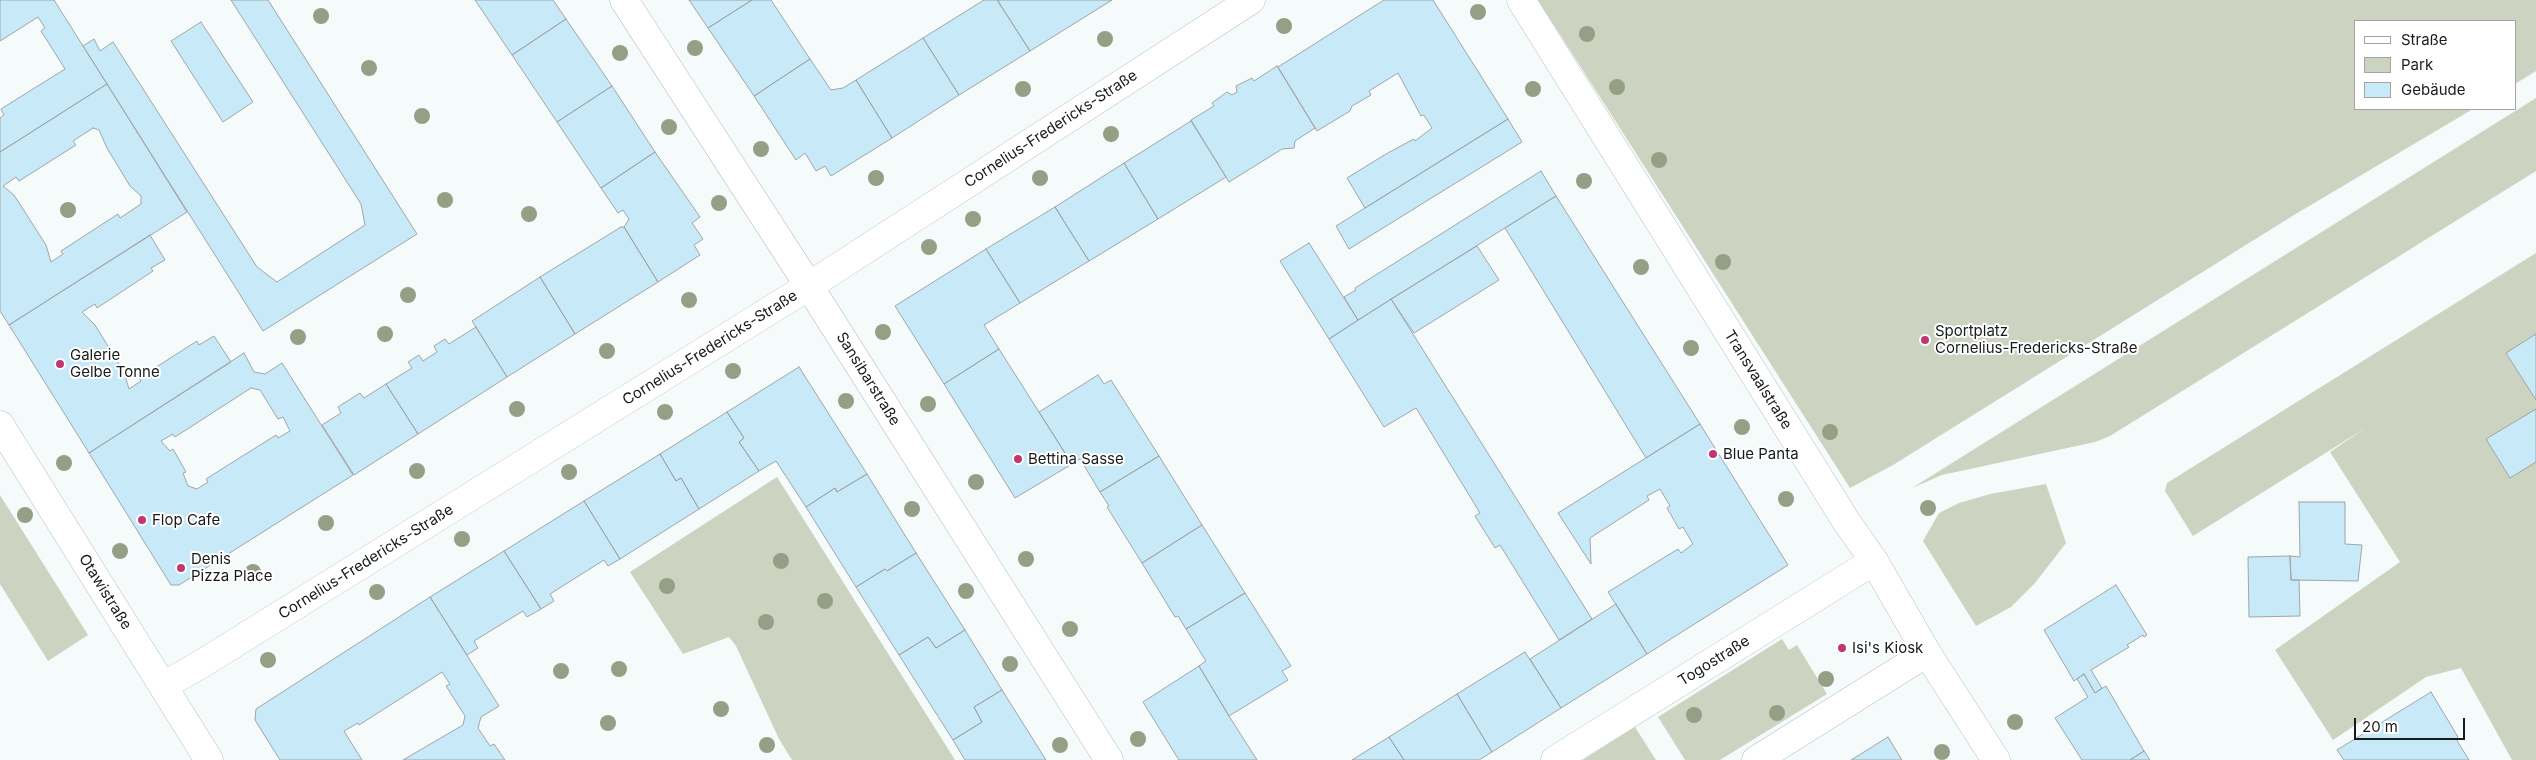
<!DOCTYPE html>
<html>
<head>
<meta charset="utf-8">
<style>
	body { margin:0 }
	#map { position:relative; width:2536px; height:760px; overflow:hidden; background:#f4fbfa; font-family:Inter,sans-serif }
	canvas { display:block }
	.legend { position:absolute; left:2354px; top:20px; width:162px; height:90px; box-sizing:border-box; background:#fff; border:1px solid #a3a4a4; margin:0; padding:6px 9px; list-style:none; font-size:15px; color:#191b1b }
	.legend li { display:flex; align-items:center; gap:10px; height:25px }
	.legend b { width:25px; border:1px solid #a3a4a4 }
	.scale { position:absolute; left:2354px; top:718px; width:111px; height:22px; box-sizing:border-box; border:2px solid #191b1b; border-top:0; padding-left:6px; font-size:15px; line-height:18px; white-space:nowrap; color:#191b1b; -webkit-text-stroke:4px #fff; paint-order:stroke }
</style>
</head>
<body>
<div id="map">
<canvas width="2536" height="760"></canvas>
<ul class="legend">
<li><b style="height:6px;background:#fff"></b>Straße</li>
<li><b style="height:14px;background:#ccd3c0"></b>Park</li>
<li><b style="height:14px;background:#c7e9f8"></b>Gebäude</li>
</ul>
<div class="scale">20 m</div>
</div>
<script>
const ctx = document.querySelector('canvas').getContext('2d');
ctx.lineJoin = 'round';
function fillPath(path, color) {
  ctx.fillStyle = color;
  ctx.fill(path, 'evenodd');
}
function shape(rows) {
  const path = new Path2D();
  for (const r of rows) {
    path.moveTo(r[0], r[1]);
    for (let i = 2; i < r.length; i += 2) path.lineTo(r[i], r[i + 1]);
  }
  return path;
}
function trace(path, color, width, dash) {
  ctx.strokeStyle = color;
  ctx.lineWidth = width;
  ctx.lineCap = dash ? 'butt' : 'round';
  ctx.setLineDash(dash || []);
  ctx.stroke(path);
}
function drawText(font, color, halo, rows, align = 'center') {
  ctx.font = font + ' Inter,sans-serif';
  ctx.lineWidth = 4;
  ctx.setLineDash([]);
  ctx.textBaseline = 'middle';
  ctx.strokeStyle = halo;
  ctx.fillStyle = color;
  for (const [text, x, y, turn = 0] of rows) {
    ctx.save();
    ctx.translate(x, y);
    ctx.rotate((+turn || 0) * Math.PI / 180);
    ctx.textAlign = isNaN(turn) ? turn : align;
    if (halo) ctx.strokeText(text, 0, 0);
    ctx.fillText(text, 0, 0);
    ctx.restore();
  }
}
fillPath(shape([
	[1538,0,2536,0,2536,71,2515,84,2515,21,2355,21,2355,109,2473,109,2294,215,1893,465,1850,488],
	[2536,98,2536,171,2110,436,2095,442,1942,475,1912,488],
	[2536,253,2536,760,2512,760,2461,668,2426,677,2333,740,2275,650,2400,562,2330,452,2367,427,2193,536,2165,491,2167,483],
	[777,477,955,760,792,760,779,739,736,646,729,637,683,654,630,572],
	[2046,484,2066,543,2035,583,2011,607,1976,626,1923,541,1939,513,1959,503,1990,494],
	[0,495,88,635,48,661,0,584],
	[1782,639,1789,650,1797,645,1827,694,1720,760,1685,760,1658,717],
	[1635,727,1656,760,1583,760]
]), '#ccd3c0');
const building = shape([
	[0,0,54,0,107,84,0,152,0,118,4,115,1,109,65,69,41,31,45,28,38,17,0,41,0,0],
	[231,0,268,0,417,234,263,331,83,46,94,39,100,51,113,42,257,267,277,282,365,225,361,204,231,0],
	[475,0,553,0,566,19,512,55,475,0],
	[689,0,752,0,708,28,689,0],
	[752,0,771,0,810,59,754,96,708,28,752,0],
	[984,0,997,0,1030,51,959,95,923,38,984,0],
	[1000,0,1112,0,1030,51,998,1,1000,0],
	[1384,0,1433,0,1508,119,1365,208,1347,178,1386,154,1414,139,1415,141,1432,128,1424,115,1421,116,1398,73,1369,91,1371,95,1352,106,1350,111,1317,131,1278,67,1384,0],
	[566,19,612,86,557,122,512,55,566,19],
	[201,22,253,102,223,122,171,41,201,22],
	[923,38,959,95,892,138,856,80,923,38],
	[810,59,831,90,843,88,856,80,892,138,831,176,825,166,816,171,805,153,796,160,754,96,810,59],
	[1277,66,1315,128,1295,141,1294,148,1282,149,1229,182,1191,120,1214,106,1212,103,1227,92,1232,95,1237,92,1236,86,1252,78,1254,81,1277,66],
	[107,84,187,212,9,325,0,311,0,152,107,84],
	[93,128,99,130,107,148,130,186,141,196,141,204,120,218,118,214,61,251,63,254,51,262,46,245,14,195,3,186,16,177,19,181,76,145,73,141,93,128],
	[612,86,655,152,601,188,557,122,612,86],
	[1508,119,1522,142,1349,249,1336,226,1508,119],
	[1191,121,1226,177,1158,219,1124,163,1191,121],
	[655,152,700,217,692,223,703,239,694,245,700,255,658,282,624,227,629,219,623,210,618,213,601,188,655,152],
	[1124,163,1158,219,1089,261,1055,207,1124,163],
	[1541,171,1556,196,1358,320,1344,297,1356,290,1355,288,1541,171],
	[1556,196,1700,424,1646,458,1505,228,1556,196],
	[1055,207,1089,261,1020,303,986,249,1055,207],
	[621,227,624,227,658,282,575,334,540,277,621,227],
	[150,235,165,260,151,268,153,271,97,308,95,304,82,312,95,325,124,372,129,389,141,381,139,378,197,341,199,345,214,336,231,362,89,453,9,325,150,235],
	[1309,243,1358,320,1329,339,1280,261,1309,243],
	[1477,246,1499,280,1414,333,1391,299,1477,246],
	[986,249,1020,303,984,325,999,349,944,384,895,306,986,249],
	[540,277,575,334,507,377,472,321,540,277],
	[1391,299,1592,619,1559,640,1500,545,1495,548,1475,516,1480,513,1416,408,1384,427,1329,339,1391,299],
	[476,327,507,377,418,434,386,384,412,368,408,362,419,355,423,361,437,352,434,346,445,339,449,344,476,327],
	[2536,334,2536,400,2506,353,2536,334],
	[999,349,1072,464,1015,498,944,384,999,349],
	[244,353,254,372,265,374,282,363,353,475,179,585,171,585,89,453,244,353],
	[251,388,260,390,278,419,283,417,290,431,278,438,276,435,206,479,208,482,197,489,188,486,183,473,186,472,173,449,170,451,161,441,173,434,175,437,251,388],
	[799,367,867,474,837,492,835,488,806,507,776,461,759,471,739,442,744,438,727,412,799,367],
	[1098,375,1104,384,1111,380,1159,456,1100,492,1080,459,1072,464,1039,412,1098,375],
	[386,384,418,434,354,475,322,425,341,413,338,407,360,393,364,398,386,384],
	[2536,409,2536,462,2510,478,2486,439,2536,409],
	[727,412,744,438,739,442,759,471,699,509,681,478,676,481,660,454,727,412],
	[1700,424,1788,565,1647,654,1608,592,1678,549,1681,553,1693,544,1683,527,1679,529,1667,508,1670,506,1660,489,1647,496,1649,500,1590,538,1591,564,1558,513,1700,424],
	[660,454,676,481,681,478,699,509,620,559,584,501,660,454],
	[1159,456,1202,525,1142,563,1107,507,1109,506,1100,492,1159,456],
	[867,474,916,553,887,571,885,569,856,587,806,507,835,488,837,492,867,474],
	[584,501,620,559,608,566,604,560,550,594,554,601,541,609,504,551,584,501],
	[2299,502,2345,502,2345,544,2362,545,2358,581,2291,580,2290,556,2300,557,2299,502],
	[1202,525,1245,593,1186,629,1178,616,1175,617,1142,563,1202,525],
	[504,551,541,609,527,617,523,611,474,641,478,648,467,655,430,597,504,551],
	[916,553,965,630,936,648,928,637,899,655,856,587,885,569,887,571,916,553],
	[2290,556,2291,580,2299,580,2300,616,2249,617,2248,557,2290,556],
	[2116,585,2147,635,2144,637,2143,635,2127,645,2129,647,2091,670,2102,688,2095,693,2084,674,2074,681,2044,630,2116,585],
	[1245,593,1291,666,1282,671,1288,680,1229,716,1199,666,1206,661,1186,629,1245,593],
	[430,597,499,706,481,717,478,728,490,746,494,744,505,760,403,760,463,725,465,716,446,686,450,684,442,672,359,725,358,723,344,731,362,760,280,760,255,720,256,709,430,597],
	[1616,604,1647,654,1561,708,1530,659,1616,604],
	[965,630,1002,690,974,707,982,722,953,740,899,655,928,637,936,648,965,630],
	[1525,652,1561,708,1492,752,1457,694,1525,652],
	[1199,666,1229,716,1257,760,1179,760,1143,702,1199,666],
	[2084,674,2095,693,2106,686,2144,751,2130,760,2082,760,2055,718,2088,697,2077,679,2084,674],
	[1002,690,1046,760,965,760,953,740,982,722,974,707,1002,690],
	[2431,692,2458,737,2456,739,2469,760,2344,760,2337,750,2431,692],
	[1457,694,1492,752,1479,760,1404,760,1389,737,1457,694],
	[1389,737,1404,760,1352,760,1389,737],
	[1888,737,1902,760,1851,760,1888,737],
	[2144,751,2150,760,2130,760,2144,751]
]);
fillPath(building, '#c7e9f8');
trace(building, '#a0a5a8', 1);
const street = shape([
	[624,0,809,286,1109,760],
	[0,425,209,760],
	[163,686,203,663,809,286,1251,0],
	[1555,760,1874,561],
	[1756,760,1927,653]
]);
const secondary = shape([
	[1521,0,1846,521,1874,561,1927,653,1996,760]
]);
trace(street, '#bac0c0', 29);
trace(secondary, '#bac0c0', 29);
trace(street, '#fff', 28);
trace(secondary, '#fff', 28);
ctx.fillStyle = '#949f86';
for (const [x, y] of [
	[1478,12],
	[321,16],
	[1284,26],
	[1587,34],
	[1105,39],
	[695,48],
	[620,53],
	[369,68],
	[1617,87],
	[1023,89],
	[1533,89],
	[422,116],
	[669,127],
	[1111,134],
	[761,149],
	[1659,160],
	[876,178],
	[1040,178],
	[1584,181],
	[445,200],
	[719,203],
	[68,210],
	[529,214],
	[973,219],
	[929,247],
	[1723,262],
	[1641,267],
	[408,295],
	[689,300],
	[883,332],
	[385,334],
	[298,337],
	[1691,348],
	[607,351],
	[733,371],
	[846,401],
	[928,404],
	[517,409],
	[665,412],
	[1742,427],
	[1830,432],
	[64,463],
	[417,471],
	[569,472],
	[976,482],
	[1786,499],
	[1928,508],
	[912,509],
	[25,515],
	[326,523],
	[462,539],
	[120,551],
	[1026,559],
	[781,561],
	[253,572],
	[667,586],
	[966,591],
	[377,592],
	[825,601],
	[766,622],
	[1070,629],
	[268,660],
	[1010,664],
	[619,669],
	[561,671],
	[1826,679],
	[721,709],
	[1777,713],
	[1694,715],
	[2015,722],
	[608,723],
	[1138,739],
	[767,745],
	[1060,745],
	[1942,752]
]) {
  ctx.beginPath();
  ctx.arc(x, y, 8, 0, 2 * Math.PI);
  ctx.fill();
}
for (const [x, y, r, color] of [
	[1925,340,5,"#c03670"],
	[60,364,5,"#c03670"],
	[1713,454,5,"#c03670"],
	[1018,459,5,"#c03670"],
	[142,520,5,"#c03670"],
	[181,568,5,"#c03670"],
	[1842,648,5,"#c03670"]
]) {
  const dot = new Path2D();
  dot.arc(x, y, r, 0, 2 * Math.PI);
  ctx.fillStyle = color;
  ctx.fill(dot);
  trace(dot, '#fff', 2);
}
drawText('15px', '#191b1b', '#fff', [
	["Cornelius-Fredericks-Straße",1051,129,-33],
	["Cornelius-Fredericks-Straße",710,348,-32],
	["Sansibarstraße",868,379,58],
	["Transvaalstraße",1758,380,58],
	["Cornelius-Fredericks-Straße",366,562,-32],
	["Otawistraße",105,592,58],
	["Togostraße",1714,661,-32]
]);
drawText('15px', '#191b1b', '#fff', [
	["Sportplatz",1935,331],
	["Cornelius-Fredericks-Straße",1935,348],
	["Galerie",70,355],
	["Gelbe Tonne",70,372],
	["Blue Panta",1723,454],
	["Bettina Sasse",1028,459],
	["Flop Cafe",152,520],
	["Denis",191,559],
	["Pizza Place",191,576],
	["Isi's Kiosk",1852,648]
], 'left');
</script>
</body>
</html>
